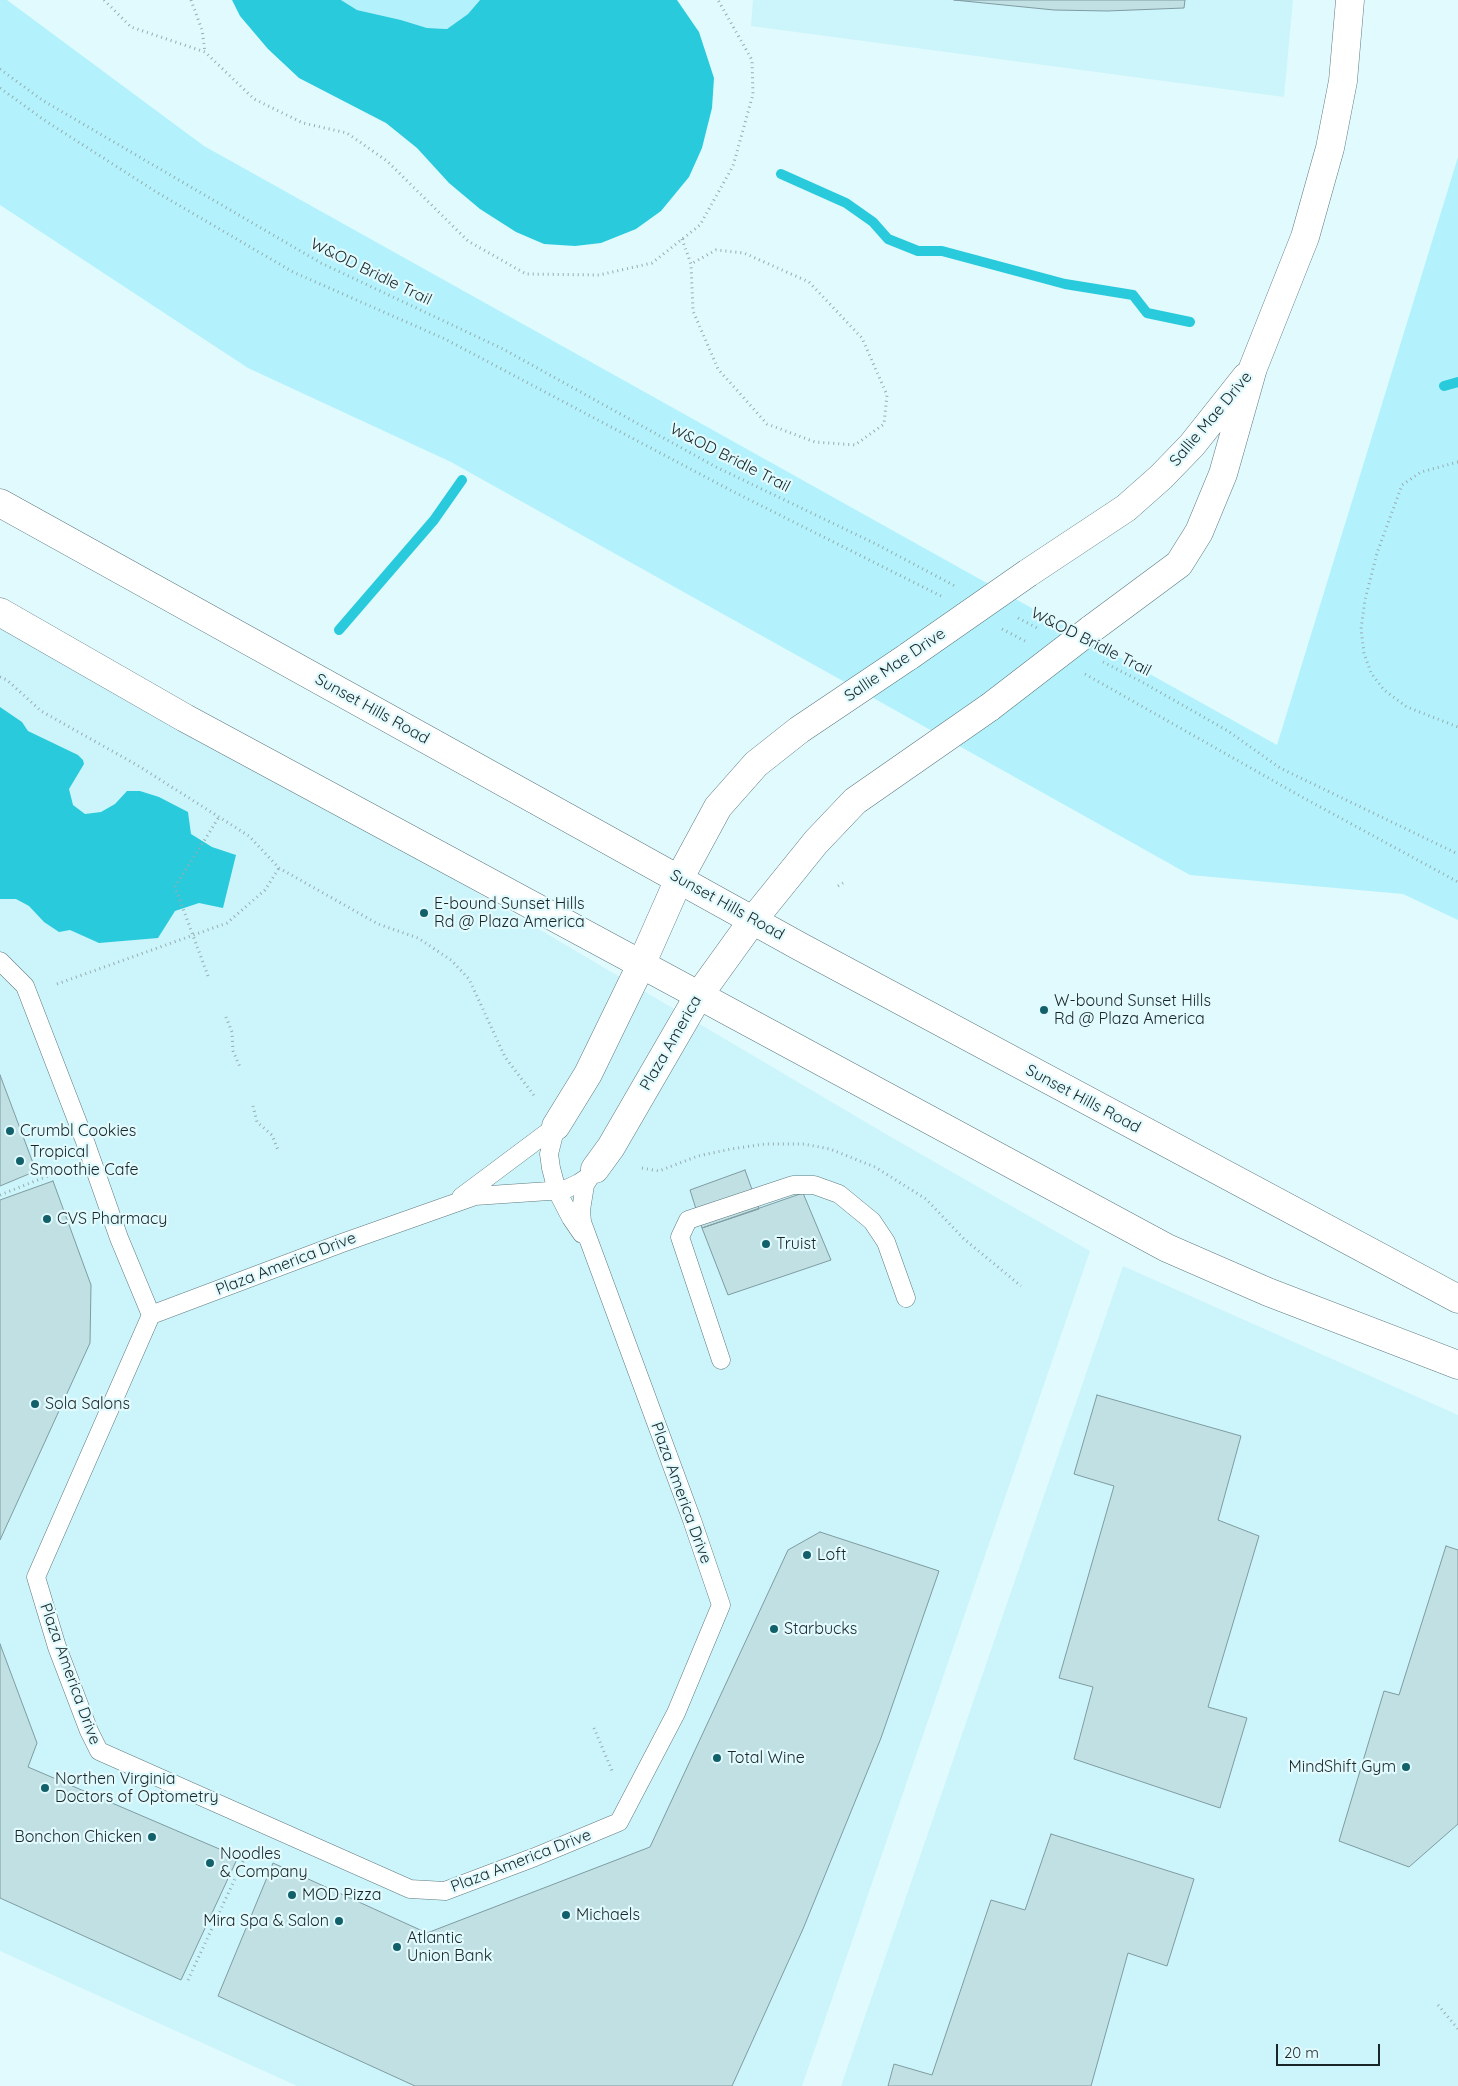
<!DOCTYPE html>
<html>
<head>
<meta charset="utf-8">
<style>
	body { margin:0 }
	#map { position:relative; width:1458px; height:2086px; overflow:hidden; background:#e1fafe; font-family:Quicksand,sans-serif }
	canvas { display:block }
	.scale { position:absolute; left:1276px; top:2044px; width:104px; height:22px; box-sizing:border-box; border:2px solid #192526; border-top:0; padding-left:6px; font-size:15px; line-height:18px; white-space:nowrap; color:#192526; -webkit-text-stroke:4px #e1fafe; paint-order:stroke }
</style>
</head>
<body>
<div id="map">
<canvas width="1458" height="2086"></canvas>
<div class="scale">20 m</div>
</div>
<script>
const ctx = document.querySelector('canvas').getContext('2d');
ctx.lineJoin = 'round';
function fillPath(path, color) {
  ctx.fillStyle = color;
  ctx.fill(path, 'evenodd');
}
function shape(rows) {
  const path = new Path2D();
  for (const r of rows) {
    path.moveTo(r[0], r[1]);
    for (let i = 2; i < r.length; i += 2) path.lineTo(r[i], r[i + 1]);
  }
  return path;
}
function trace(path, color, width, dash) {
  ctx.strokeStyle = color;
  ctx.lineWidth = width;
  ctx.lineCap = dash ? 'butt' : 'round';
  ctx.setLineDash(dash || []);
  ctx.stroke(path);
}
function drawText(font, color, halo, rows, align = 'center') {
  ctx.font = font + ' Quicksand,sans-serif';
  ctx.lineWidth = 4.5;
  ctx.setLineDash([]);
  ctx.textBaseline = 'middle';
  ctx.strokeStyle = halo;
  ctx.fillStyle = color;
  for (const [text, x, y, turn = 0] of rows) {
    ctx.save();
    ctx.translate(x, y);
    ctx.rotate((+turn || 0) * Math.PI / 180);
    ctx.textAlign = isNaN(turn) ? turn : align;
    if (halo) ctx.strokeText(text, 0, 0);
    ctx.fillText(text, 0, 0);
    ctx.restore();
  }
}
fillPath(shape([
	[753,0,1293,0,1284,97,751,26],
	[0,611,891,1137,1090,1251,802,2086,297,2086,0,1951],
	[1123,1266,1458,1415,1458,2086,841,2086]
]), '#ccf5fb');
fillPath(shape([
	[0,0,7,0,204,146,1277,745,1458,157,1458,920,1403,894,1190,875,451,462,248,368,0,205],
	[341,0,480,0,468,14,447,29,427,28,401,20,357,10]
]), '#b3f2fc');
fillPath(shape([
	[232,0,341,0,357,10,401,20,427,28,447,29,468,14,480,0,677,0,699,32,714,78,712,108,702,148,689,177,661,211,636,229,601,243,575,246,544,244,516,232,480,209,449,183,417,148,386,123,299,78,268,49,240,16],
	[0,707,22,722,28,731,78,755,83,760,84,764,69,789,73,805,85,814,101,812,115,804,127,791,140,791,159,797,188,812,191,834,212,847,236,855,223,908,199,903,175,911,158,938,99,943,70,930,59,932,44,922,29,906,16,899,0,899]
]), '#2acadd');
trace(shape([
	[781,174,846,203,873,222,888,239,918,251,942,251,1065,284,1133,295,1147,313,1190,322],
	[1444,386,1458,382],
	[339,630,434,520,462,480]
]), '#2acadd', 10);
const building = shape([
	[954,0,1185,0,1184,8,1107,11,1054,10,954,0],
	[0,1075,36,1171,0,1186,0,1075],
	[745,1170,759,1209,702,1228,690,1190,745,1170],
	[53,1181,91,1285,90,1343,0,1540,0,1200,53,1181],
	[803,1193,831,1260,728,1295,702,1228,803,1193],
	[1097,1395,1241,1436,1218,1520,1259,1536,1208,1707,1247,1718,1220,1808,1074,1759,1093,1687,1059,1678,1114,1486,1074,1474,1097,1395],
	[820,1532,939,1571,881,1738,803,1929,732,2086,415,2086,218,1996,273,1863,427,1933,650,1847,788,1550,820,1532],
	[1446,1546,1458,1550,1458,1824,1409,1867,1339,1841,1384,1691,1399,1695,1446,1546],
	[0,1644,37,1743,28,1767,238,1857,181,1980,0,1898,0,1644],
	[1051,1834,1194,1879,1167,1966,1128,1953,1091,2086,888,2086,894,2064,932,2075,991,1900,1025,1910,1051,1834]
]);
fillPath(building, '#c1e0e4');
trace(building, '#7f9ca1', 1);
const lane = shape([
	[0,961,25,986,86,1144,119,1238,151,1315],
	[556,1126,549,1154,551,1168,557,1191,571,1218,582,1234],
	[595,1169,585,1185,581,1210,582,1222,692,1520,721,1605,676,1713,619,1822,535,1857,445,1891,410,1889,99,1751,89,1731,57,1647,36,1577,151,1315,342,1243,475,1196,564,1190,579,1183,588,1177,595,1169],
	[461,1197,556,1126],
	[721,1360,680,1237,688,1220,793,1185,814,1185,839,1194,872,1221,886,1242,906,1298]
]);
const street = shape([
	[1028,573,1126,508,1161,477,1192,445,1246,377],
	[1090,630,1179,564,1199,532,1223,474,1253,368,1305,237,1330,148,1343,81,1350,0],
	[556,1126,588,1074,641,965,679,879,718,807,756,764,799,730,909,656],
	[595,1169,611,1147,699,995,753,920,816,842,855,801,990,707]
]);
const secondary = shape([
	[0,503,799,946,1458,1299],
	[0,612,185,718,1167,1248,1268,1292,1458,1365]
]);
trace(lane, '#5e7a7f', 19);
trace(street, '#5e7a7f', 29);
trace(secondary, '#5e7a7f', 29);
trace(shape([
	[104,0,131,27,205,52,254,99,303,123,347,133,387,161,468,241,526,274,599,275,652,263,700,225,733,166,753,94,752,60,718,0],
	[191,0,202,30,205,52],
	[0,69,42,100,321,263,503,349,716,467,876,544,955,586],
	[0,88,44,120,158,193,293,272,445,339,732,491,941,596],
	[682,239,691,264,693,311,718,369,767,424,815,442,855,445,884,424,887,395,862,338,809,282,744,253,716,250,691,264],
	[1458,462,1421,472,1402,485,1377,553,1365,600,1361,629,1364,653,1371,673,1384,690,1407,707,1458,727],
	[1018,618,1039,629],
	[1002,629,1025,641],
	[1103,662,1142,682,1228,731,1280,768,1458,854],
	[1085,674,1302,797,1458,882],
	[0,677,7,680,41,711,137,765,249,836,279,868,378,924,418,938,451,960,469,979,505,1057,536,1098],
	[838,886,843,883],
	[208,976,175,887,219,817],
	[57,984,227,923,265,890,279,868],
	[226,1017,232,1032,233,1051,240,1067],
	[253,1106,257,1122,272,1135,278,1150],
	[642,1168,659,1171,698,1156,731,1149,765,1144,804,1144,830,1149,875,1167,926,1199,964,1239,1021,1286],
	[0,1195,58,1172],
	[594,1728,613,1773],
	[188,1980,246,1855],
	[1438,2005,1458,2029]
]), '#97acae', 3, [1, 4]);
trace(lane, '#fff', 18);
trace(street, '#fff', 28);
trace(secondary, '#fff', 28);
const streetBridge = shape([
	[909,656,1028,573],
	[990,707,1090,630]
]);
trace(streetBridge, '#5e7a7f', 29, []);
trace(streetBridge, '#fff', 28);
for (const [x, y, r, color] of [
	[424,913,5,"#12606a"],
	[1044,1010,5,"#12606a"],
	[10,1131,5,"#12606a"],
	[20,1161,5,"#12606a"],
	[47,1219,5,"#12606a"],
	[766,1244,5,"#12606a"],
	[35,1404,5,"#12606a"],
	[807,1555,5,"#12606a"],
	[774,1629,5,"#12606a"],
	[717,1758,5,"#12606a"],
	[1406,1767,5,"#12606a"],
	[45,1788,5,"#12606a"],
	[152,1837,5,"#12606a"],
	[210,1863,5,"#12606a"],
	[292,1895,5,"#12606a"],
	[566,1915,5,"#12606a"],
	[339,1921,5,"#12606a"],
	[397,1947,5,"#12606a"]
]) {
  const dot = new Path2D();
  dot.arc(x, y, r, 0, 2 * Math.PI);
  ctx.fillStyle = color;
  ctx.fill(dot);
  trace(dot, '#e1fafe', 2);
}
drawText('16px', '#192526', '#e1fafe', [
	["W&OD Bridle Trail",371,272,26],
	["Sallie Mae Drive",1211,419,-50],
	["W&OD Bridle Trail",730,458,27],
	["W&OD Bridle Trail",1091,642,27],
	["Sallie Mae Drive",895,665,-34],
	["Sunset Hills Road",372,709,29],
	["Sunset Hills Road",727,905,29],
	["Plaza America",671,1043,-60],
	["Sunset Hills Road",1083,1099,28],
	["Plaza America Drive",286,1264,-21],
	["Plaza America Drive",681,1493,70],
	["Plaza America Drive",70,1674,70],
	["Plaza America Drive",521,1861,-21]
]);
drawText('16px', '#192526', '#e1fafe', [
	["E-bound Sunset Hills",434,904],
	["Rd @ Plaza America",434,922],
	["W-bound Sunset Hills",1054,1001],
	["Rd @ Plaza America",1054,1019],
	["Crumbl Cookies",20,1131],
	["Tropical",30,1152],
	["Smoothie Cafe",30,1170],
	["CVS Pharmacy",57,1219],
	["Truist",776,1244],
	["Sola Salons",45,1404],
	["Loft",817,1555],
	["Starbucks",784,1629],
	["Total Wine",727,1758],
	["MindShift Gym",1396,1767,"right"],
	["Northen Virginia",55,1779],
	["Doctors of Optometry",55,1797],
	["Bonchon Chicken",142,1837,"right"],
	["Noodles",220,1854],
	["& Company",220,1872],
	["MOD Pizza",302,1895],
	["Michaels",576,1915],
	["Mira Spa & Salon",329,1921,"right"],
	["Atlantic",407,1938],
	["Union Bank",407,1956]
], 'left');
</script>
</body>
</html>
